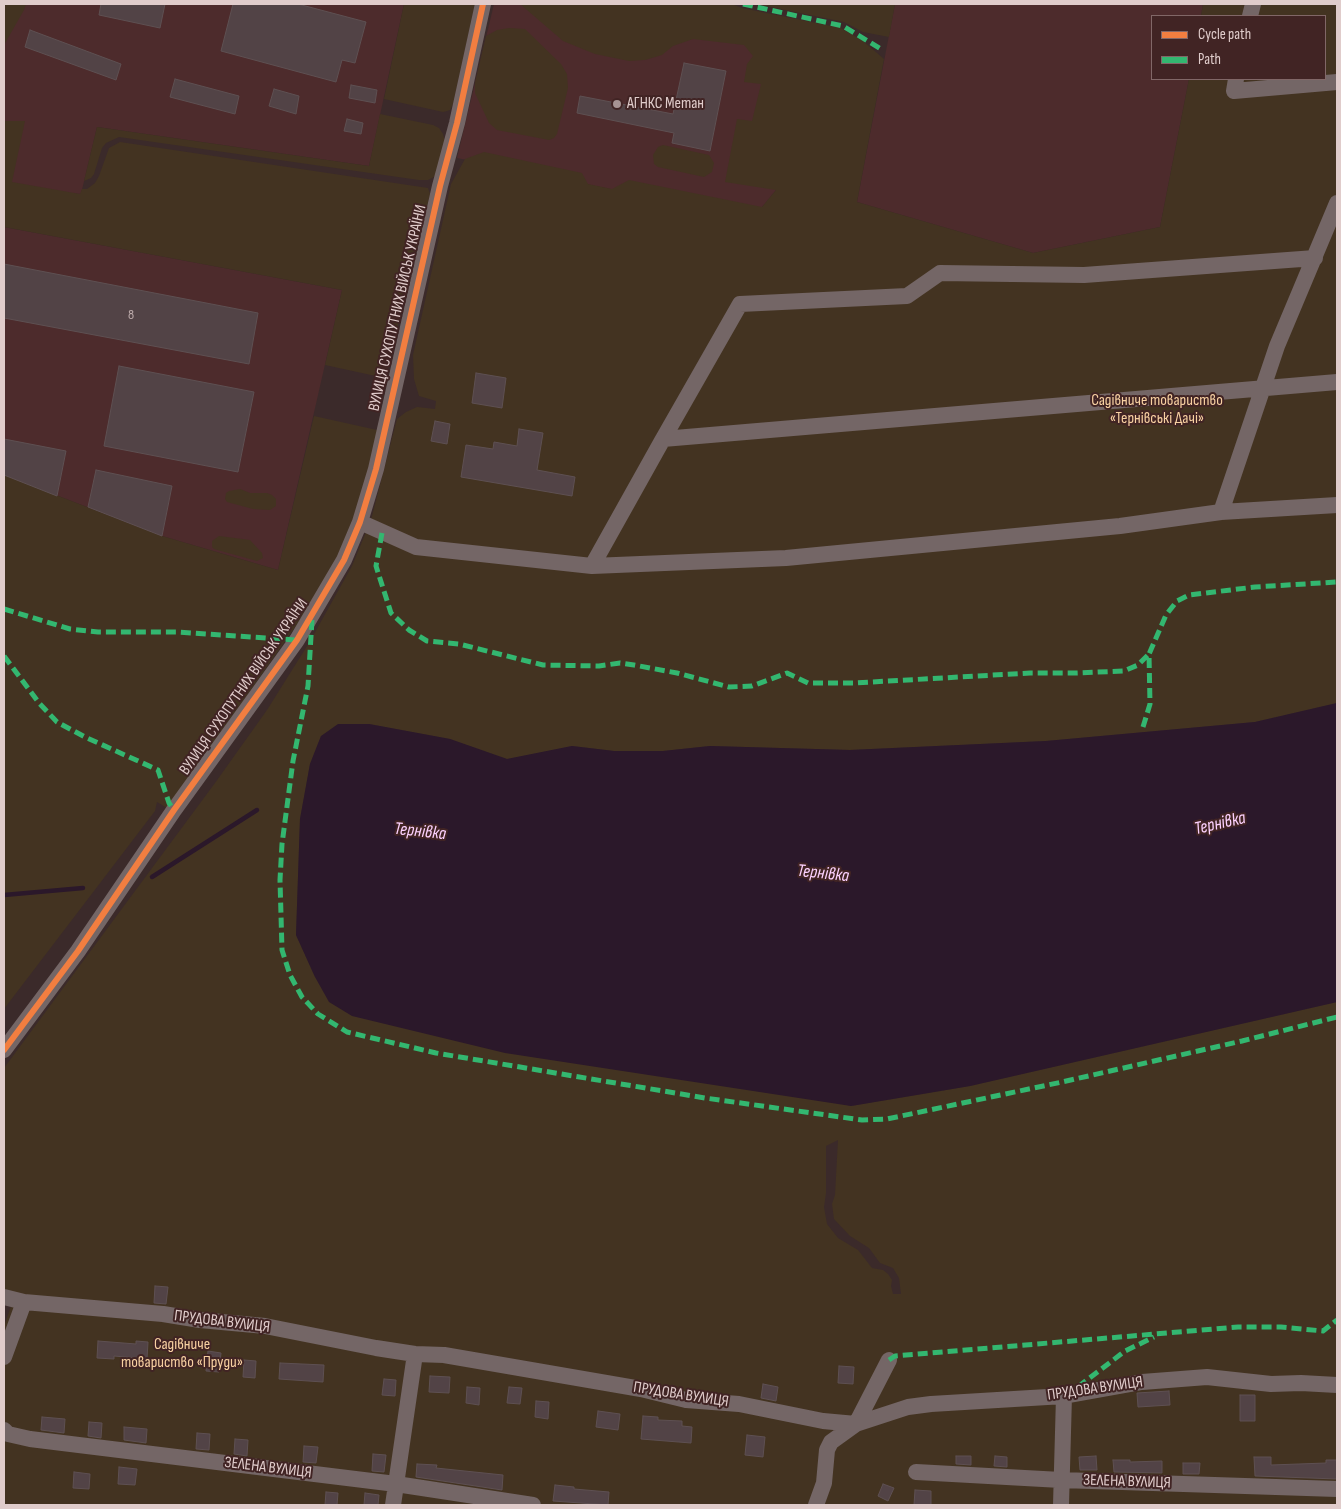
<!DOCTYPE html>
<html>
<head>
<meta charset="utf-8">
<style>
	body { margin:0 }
	#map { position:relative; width:1341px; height:1509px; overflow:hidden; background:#3b2a2a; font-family:"Sofia Sans Condensed",sans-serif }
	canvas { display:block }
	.frame { position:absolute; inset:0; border:5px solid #e0cccb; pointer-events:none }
	.legend { position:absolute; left:1151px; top:15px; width:175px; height:65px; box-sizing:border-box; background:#412424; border:1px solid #816767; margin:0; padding:6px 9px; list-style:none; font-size:15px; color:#e0cccb }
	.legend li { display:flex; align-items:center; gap:10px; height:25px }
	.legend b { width:25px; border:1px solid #816767 }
</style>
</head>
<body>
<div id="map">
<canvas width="1341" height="1509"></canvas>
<div class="frame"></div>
<ul class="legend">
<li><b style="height:6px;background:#f27e40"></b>Cycle path</li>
<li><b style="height:6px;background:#33b770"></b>Path</li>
</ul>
</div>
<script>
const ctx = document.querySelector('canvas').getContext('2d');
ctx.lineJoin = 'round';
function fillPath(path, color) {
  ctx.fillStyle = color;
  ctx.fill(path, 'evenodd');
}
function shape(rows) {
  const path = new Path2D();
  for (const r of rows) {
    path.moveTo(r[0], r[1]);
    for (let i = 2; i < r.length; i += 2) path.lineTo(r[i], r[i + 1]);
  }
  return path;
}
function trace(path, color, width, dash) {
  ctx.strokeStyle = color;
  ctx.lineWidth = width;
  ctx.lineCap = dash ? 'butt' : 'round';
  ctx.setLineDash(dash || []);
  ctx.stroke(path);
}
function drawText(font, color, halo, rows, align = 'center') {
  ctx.font = font + ' "Sofia Sans Condensed",sans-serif';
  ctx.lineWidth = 4;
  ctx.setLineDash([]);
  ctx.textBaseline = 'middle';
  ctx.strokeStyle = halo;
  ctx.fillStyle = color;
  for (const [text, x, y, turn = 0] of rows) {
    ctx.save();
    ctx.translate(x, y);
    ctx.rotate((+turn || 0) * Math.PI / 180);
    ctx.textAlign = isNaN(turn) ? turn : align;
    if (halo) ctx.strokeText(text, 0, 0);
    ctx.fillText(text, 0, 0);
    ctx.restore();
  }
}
fillPath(shape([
	[4,4,404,4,369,166,97,127,81,194,4,189],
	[494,4,672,4,810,32,776,190,753,218,457,158],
	[895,4,1203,4,1201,16,1152,16,1152,79,1189,79,1160,227,1033,253,857,202],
	[4,227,342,290,278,570,162,536,4,475]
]), '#4d2b2c');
fillPath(shape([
	[4,4,26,4,24,10,4,45],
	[404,4,475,4,453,104,450,110,447,111,443,112,384,99],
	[520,4,732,4,742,8,841,28,863,41,884,59,857,202,1033,253,1160,227,1189,79,1325,79,1325,16,1201,16,1203,4,1337,4,1337,703,1255,722,1046,741,850,750,710,746,663,751,614,751,572,746,507,759,450,739,369,724,321,736,310,764,300,819,296,935,315,977,851,1106,970,1086,1337,1002,1337,1505,4,1505,4,1326,11,1306,4,1292,4,1068,215,783,267,710,309,643,352,566,371,520,397,419,406,412,417,407,435,409,436,401,419,396,414,379,413,355,451,184,465,159,484,152,582,173,588,184,612,189,629,180,762,207,776,190,725,182,737,119,752,121,761,84,744,82,747,64,753,56,744,45,693,39,673,46,662,55,645,60,629,61,595,54,563,41],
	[838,1140,835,1195,832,1204,834,1219,850,1236,869,1248,880,1263,893,1268,899,1278,901,1294,893,1294,891,1286,892,1280,888,1274,883,1270,872,1268,858,1250,838,1238,827,1224,824,1207,826,1193,826,1146],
	[756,4,895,4,889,37,863,32,844,22],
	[509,28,525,29,561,64,567,74,568,88,557,134,554,138,549,140,497,130,489,123,475,93,475,83,486,36,497,30],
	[380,114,433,125,439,128,443,134,445,141,438,171,434,177,428,180,419,180,119,137,106,143,102,148,94,174,91,178,84,181,97,127,369,166],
	[4,121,25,121,12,182,80,194,82,189,87,189,95,183,99,176,109,148,120,142,428,188,430,194,385,378,325,365,342,290,4,227],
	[663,145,709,155,714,163,712,172,704,177,658,167,654,164,653,155,658,147],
	[314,416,377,430,374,453,355,519,338,557,298,623,167,808,157,802,155,811,4,1009,4,475,162,536,278,570],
	[240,489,250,493,267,493,272,495,276,499,276,506,270,510,253,509,227,502,225,499,226,493,229,491],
	[219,536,250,540,262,553,263,558,257,561,214,549,212,547,212,541]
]), '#433321');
fillPath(shape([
	[1337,703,1337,1002,970,1086,851,1106,505,1053,352,1016,329,1002,315,977,296,935,300,819,310,764,321,736,338,724,369,724,450,739,507,759,572,746,614,751,663,751,710,746,850,750,1046,741,1255,722]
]), '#2b182a');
trace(shape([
	[152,877,257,810],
	[4,895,83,888]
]), '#2b182a', 4.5);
const building = shape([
	[101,4,165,4,160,28,99,15,101,4],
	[233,4,298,4,366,22,355,63,342,60,336,82,221,51,233,4],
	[30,30,121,64,116,80,25,47,30,30],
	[684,63,726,71,710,151,672,143,674,133,577,113,580,96,673,114,684,63],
	[175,79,239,96,235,114,170,97,175,79],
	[351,85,377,90,375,103,349,98,351,85],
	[274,89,299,96,296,114,269,106,274,89],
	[347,119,363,123,361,134,344,131,347,119],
	[4,264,258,313,249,364,4,318,4,264],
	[119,366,254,392,238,472,104,446,119,366],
	[476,373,506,378,502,408,472,403,476,373],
	[435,421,450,424,447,444,431,441,435,421],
	[519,429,543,433,537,470,575,477,572,496,461,477,466,445,493,449,494,442,517,446,519,429],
	[4,439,66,451,57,496,4,475,4,439],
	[96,470,172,486,162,536,88,507,96,470],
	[155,1286,168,1287,166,1304,154,1303,155,1286],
	[98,1341,136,1344,136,1341,148,1342,147,1359,114,1356,114,1359,97,1358,98,1341],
	[208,1351,221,1353,219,1372,206,1371,208,1351],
	[244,1360,256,1361,255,1378,243,1377,244,1360],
	[280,1363,324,1365,323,1382,279,1379,280,1363],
	[839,1366,854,1367,853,1384,838,1383,839,1366],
	[430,1376,450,1377,449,1393,429,1392,430,1376],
	[384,1379,396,1380,395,1396,382,1395,384,1379],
	[763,1384,778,1387,776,1401,761,1398,763,1384],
	[467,1387,480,1388,479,1405,466,1403,467,1387],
	[509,1387,522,1388,520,1404,507,1403,509,1387],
	[1169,1391,1170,1405,1138,1407,1137,1393,1169,1391],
	[1240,1395,1255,1395,1255,1421,1240,1421,1240,1395],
	[536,1401,549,1402,548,1419,535,1417,536,1401],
	[598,1411,620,1414,618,1430,596,1427,598,1411],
	[643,1416,658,1417,658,1420,682,1421,682,1426,692,1427,691,1443,641,1439,643,1416],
	[42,1417,65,1419,64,1433,41,1430,42,1417],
	[89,1422,102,1423,101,1438,88,1436,89,1422],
	[124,1427,147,1429,146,1443,124,1440,124,1427],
	[197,1433,210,1434,209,1450,196,1449,197,1433],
	[747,1435,765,1437,763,1457,745,1455,747,1435],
	[235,1439,248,1440,247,1456,234,1454,235,1439],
	[304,1446,318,1447,316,1463,303,1462,304,1446],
	[373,1454,386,1455,384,1472,372,1471,373,1454],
	[956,1456,971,1456,971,1465,956,1464,956,1456],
	[995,1456,1007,1457,1007,1467,994,1466,995,1456],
	[1096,1456,1097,1470,1080,1470,1079,1457,1096,1456],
	[1254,1457,1271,1457,1271,1465,1326,1463,1326,1460,1337,1460,1337,1479,1255,1476,1254,1457],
	[1113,1460,1130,1460,1130,1462,1162,1461,1162,1473,1114,1472,1113,1460],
	[1183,1463,1200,1463,1199,1474,1183,1474,1183,1463],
	[417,1464,437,1465,436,1468,503,1475,502,1490,416,1477,417,1464],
	[119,1467,137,1469,135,1485,118,1484,119,1467],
	[74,1472,90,1474,89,1489,73,1488,74,1472],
	[883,1484,894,1488,888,1501,878,1496,883,1484],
	[555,1485,574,1487,574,1489,609,1492,608,1505,553,1501,555,1485],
	[915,1490,931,1491,931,1505,914,1505,915,1490],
	[326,1492,338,1493,337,1505,325,1505,326,1492],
	[365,1493,379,1495,378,1505,364,1505,365,1493]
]);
fillPath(building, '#524346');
trace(building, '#5e5052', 1);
trace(shape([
	[1250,16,1253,4],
	[1236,79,1234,91,1337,82],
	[663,439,740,304,907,296,940,273,1084,275,1315,258],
	[1221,512,1277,346,1337,203],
	[360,522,416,547,592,566,786,558,1120,526,1221,512,1337,505],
	[592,566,663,439,1337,382],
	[4,1050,78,951,174,810,297,640,344,560,360,522,376,469,440,186,457,123,483,4],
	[4,1297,24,1302,163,1314,200,1320,265,1326,376,1348,415,1354,444,1355,641,1389,686,1400,739,1404,823,1421,856,1424,908,1407,931,1404,1064,1396,1142,1382,1207,1377,1271,1384,1301,1383,1337,1385],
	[4,1357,24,1302],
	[4,1430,8,1434,30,1439,396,1484,533,1505],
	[916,1472,1061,1480,1337,1489],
	[393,1505,415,1354],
	[816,1505,824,1483,827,1450,831,1442,856,1424,889,1360],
	[1061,1505,1064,1396]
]), '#746666', 16);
trace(shape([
	[743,4,843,26,881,49],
	[382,533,376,566,391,613,409,630,427,641,459,644,543,665,599,666,620,663,634,665,677,673,729,687,752,686,787,673,808,683,854,683,1030,673,1077,673,1124,671,1138,665,1149,654],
	[4,609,70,629,98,632,176,632,297,640],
	[312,620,308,686,293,761,282,844,280,880,282,950,290,975,302,997,318,1014,347,1032,436,1053,705,1098,862,1120,887,1119,1062,1082,1242,1041,1337,1017],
	[4,656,39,703,57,722,85,737,158,770,169,803,174,810],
	[1143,727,1150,704,1149,654,1166,615,1177,601,1189,595,1255,587,1337,582],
	[889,1360,895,1356,1238,1327,1281,1327,1323,1331,1337,1320],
	[1066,1396,1125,1351,1154,1337]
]), '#33b770', 5, [10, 5]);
trace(shape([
	[4,1050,78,951,174,810,297,640,344,560,360,522,376,469,440,186,457,123,483,4]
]), '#f27e40', 6);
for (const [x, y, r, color] of [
	[617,104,5,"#a69393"]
]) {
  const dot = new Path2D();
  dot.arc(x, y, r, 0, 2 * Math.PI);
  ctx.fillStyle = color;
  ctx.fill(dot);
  trace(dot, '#412424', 2);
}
drawText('14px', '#bcaaaa', null, [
	["8",131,315]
]);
drawText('16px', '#e0cccb', '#412424', [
	["АГНКС Метан",627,104]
], 'left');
drawText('16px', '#e0cccb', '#412424', [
	["ВУЛИЦЯ СУХОПУТНИХ ВІЙСЬК УКРАЇНИ",398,308,-77],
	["ВУЛИЦЯ СУХОПУТНИХ ВІЙСЬК УКРАЇНИ",244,687,-55],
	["ПРУДОВА ВУЛИЦЯ",222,1322,7],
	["ПРУДОВА ВУЛИЦЯ",1095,1389,-8],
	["ПРУДОВА ВУЛИЦЯ",681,1395,9],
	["ЗЕЛЕНА ВУЛИЦЯ",268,1468,7],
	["ЗЕЛЕНА ВУЛИЦЯ",1127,1482,2]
]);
drawText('16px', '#f8d1a2', '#412424', [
	["Садівниче товариство",1157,401],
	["«Тернівські Дачі»",1157,419],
	["Садівниче",182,1345],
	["товариство «Пруди»",182,1363]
]);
drawText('italic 18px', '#fdd2ff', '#412424', [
	["Тернівка",1220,824,-13],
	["Тернівка",420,832,6],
	["Тернівка",823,874,6]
]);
</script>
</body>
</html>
